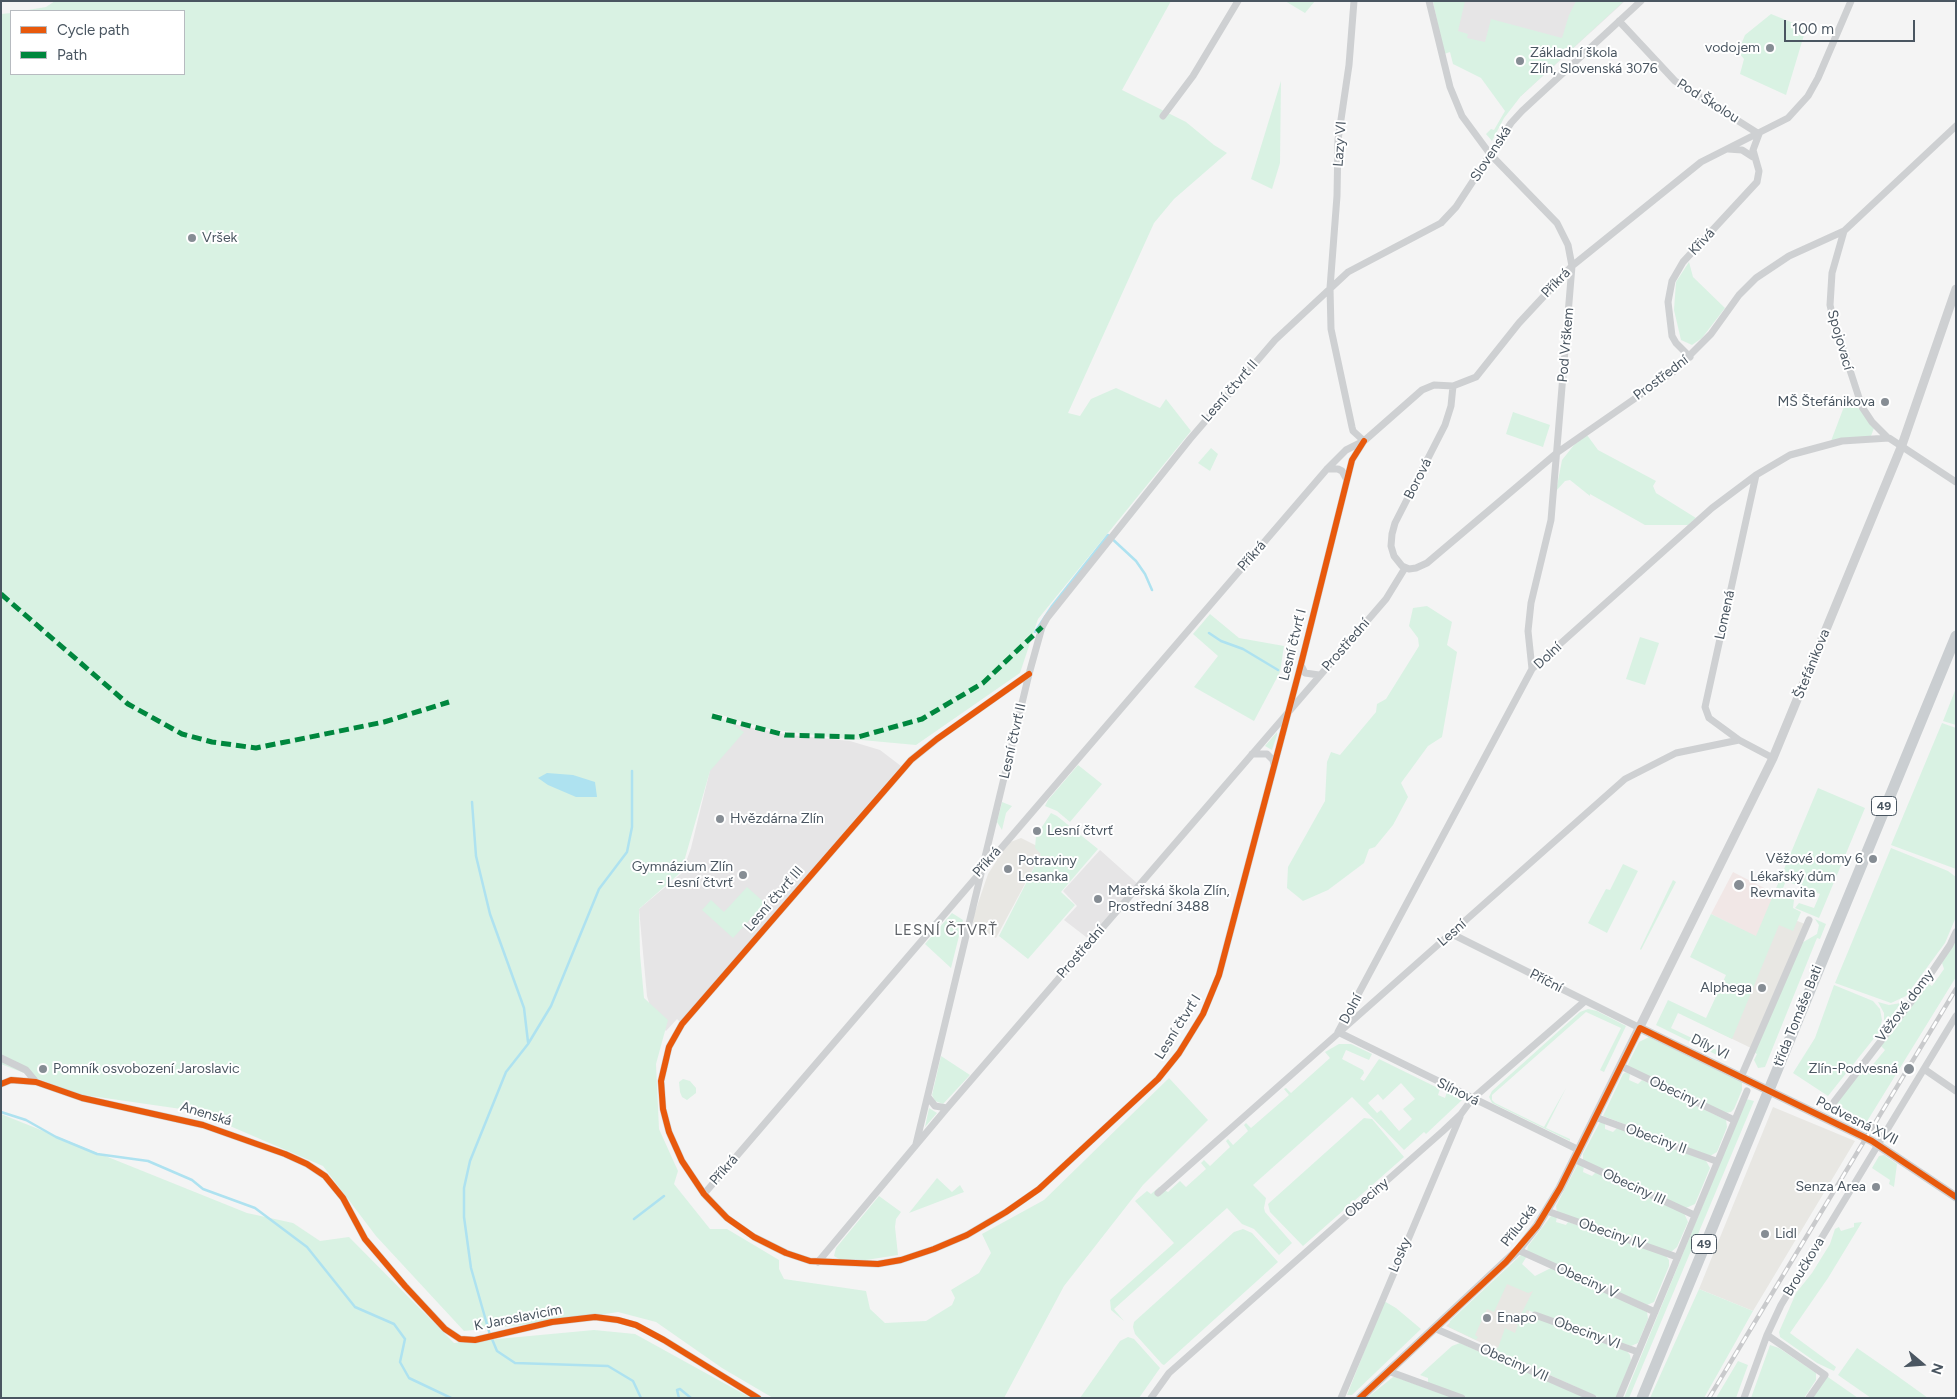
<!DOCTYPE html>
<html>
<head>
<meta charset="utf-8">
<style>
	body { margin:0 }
	#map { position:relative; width:1957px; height:1399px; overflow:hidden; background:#f4f4f4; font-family:Figtree,sans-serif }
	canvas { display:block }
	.frame { position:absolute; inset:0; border:2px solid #4a5661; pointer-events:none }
	.legend { position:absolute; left:10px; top:10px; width:175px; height:65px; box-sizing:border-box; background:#fff; border:1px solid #b7bbc0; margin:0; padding:6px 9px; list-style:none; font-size:15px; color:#4a5661 }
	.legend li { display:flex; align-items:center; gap:10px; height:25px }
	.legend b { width:25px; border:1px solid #b7bbc0 }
	.north { position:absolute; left:1897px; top:1339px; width:50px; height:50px; -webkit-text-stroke:4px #fff; paint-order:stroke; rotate:108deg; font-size:14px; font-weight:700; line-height:20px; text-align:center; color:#4a5661 }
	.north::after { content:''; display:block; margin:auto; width:18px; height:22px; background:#4a5661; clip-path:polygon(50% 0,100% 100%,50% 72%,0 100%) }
	.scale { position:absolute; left:1784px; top:20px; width:131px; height:22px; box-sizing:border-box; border:2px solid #4a5661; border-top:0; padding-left:6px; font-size:15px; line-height:18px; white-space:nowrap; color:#4a5661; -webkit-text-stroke:4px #fff; paint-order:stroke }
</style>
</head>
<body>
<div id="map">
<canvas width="1957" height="1399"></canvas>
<div class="frame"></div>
<ul class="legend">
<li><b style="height:6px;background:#e8590c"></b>Cycle path</li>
<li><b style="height:6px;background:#00873e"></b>Path</li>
</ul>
<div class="north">N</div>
<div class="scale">100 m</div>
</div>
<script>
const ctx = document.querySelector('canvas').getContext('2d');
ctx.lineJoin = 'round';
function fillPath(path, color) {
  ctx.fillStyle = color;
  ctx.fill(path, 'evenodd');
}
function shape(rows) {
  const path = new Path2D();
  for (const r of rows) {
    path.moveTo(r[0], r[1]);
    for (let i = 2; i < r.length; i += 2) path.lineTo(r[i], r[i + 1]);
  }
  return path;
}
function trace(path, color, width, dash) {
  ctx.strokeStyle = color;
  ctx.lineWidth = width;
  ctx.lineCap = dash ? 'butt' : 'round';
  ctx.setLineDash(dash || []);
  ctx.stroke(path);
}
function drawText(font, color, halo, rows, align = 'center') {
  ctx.font = font + ' Figtree,sans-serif';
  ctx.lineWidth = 4;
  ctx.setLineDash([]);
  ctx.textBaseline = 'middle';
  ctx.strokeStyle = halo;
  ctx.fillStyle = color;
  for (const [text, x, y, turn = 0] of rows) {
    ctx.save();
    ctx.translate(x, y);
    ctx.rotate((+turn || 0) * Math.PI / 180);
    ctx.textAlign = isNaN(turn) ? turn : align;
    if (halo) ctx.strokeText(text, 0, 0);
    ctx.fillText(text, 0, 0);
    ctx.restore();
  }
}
fillPath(shape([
	[1021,838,1037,846,1041,854,996,938,973,924,974,915,988,874,1008,843],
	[1767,909,1805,924,1753,1049,1712,1029],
	[1773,1107,1855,1141,1753,1311,1699,1289],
	[1501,1274,1538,1289,1511,1357,1446,1326]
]), '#e8e7e3');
fillPath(shape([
	[1433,1,1625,1,1521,96,1439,26],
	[701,718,790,735,850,741,880,750,901,766,680,1022,677,1019,666,1031,654,1020,647,996,639,909,682,873,691,848,710,770],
	[1100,850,1138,884,1090,940,1064,920,1077,906,1063,891]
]), '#e6e5e6');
fillPath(shape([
	[1733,872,1776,894,1756,937,1711,914]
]), '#f1e7e6');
fillPath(shape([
	[55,1,1171,1,1122,90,1186,122,1214,145,1227,153,1174,199,1154,223,1068,413,1080,416,1091,399,1116,388,1160,408,1166,399,1191,431,1038,619,1020,673,916,745,829,737,763,728,712,712,744,732,710,771,681,872,639,909,640,954,644,998,668,1020,656,1064,659,1129,678,1171,674,1184,710,1229,727,1229,779,1260,779,1269,784,1279,866,1291,870,1309,885,1323,926,1321,952,1305,955,1298,951,1290,979,1273,991,1253,982,1234,1044,1200,1169,1078,1208,1120,1143,1185,1064,1286,1004,1398,773,1398,722,1368,656,1322,618,1312,568,1320,464,1331,376,1236,323,1166,195,1111,77,1094,1,1064,1,14,11,13,11,74,184,74,184,11,22,11,46,7],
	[1285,1,1315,1,1305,13],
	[1433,1,1465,1,1458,31,1468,34,1467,38,1485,42,1491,19,1562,38,1569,15,1576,1,1624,1,1521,96,1504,118,1492,141,1486,134,1491,129,1494,130,1505,111,1481,78,1453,64,1450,52,1444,54],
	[1771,14,1803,27,1804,35,1786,95,1740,74,1744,59,1738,52,1745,35],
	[1281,81,1280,163,1272,189,1251,179],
	[1689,262,1693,277,1725,308,1702,338,1692,345,1681,340,1674,310,1676,282],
	[1845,404,1860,409,1874,428,1871,436,1831,441],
	[1513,412,1550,425,1543,447,1506,434],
	[1587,435,1598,450,1656,481,1653,486,1656,493,1696,518,1688,525,1645,525,1590,494,1590,496,1570,480,1565,481,1556,491,1562,460,1574,445],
	[1211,448,1218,454,1210,471,1198,463],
	[1427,606,1452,622,1447,645,1457,652,1442,737,1428,746,1401,783,1408,797,1393,825,1375,847,1369,849,1364,863,1328,890,1303,901,1287,888,1288,867,1325,801,1327,762,1331,752,1340,755,1376,712,1377,704,1386,699,1419,646,1418,638,1409,626,1413,608],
	[1210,614,1239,638,1284,646,1280,672,1254,721,1194,687,1218,656,1193,634],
	[1640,637,1659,643,1645,685,1626,679],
	[1956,688,1956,725,1943,721],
	[1942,723,1956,728,1956,869,1891,845],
	[1277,732,1277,735,1272,750,1265,746],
	[1078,765,1102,784,1070,822,1057,811,1045,806,1048,800],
	[1818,788,1865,808,1819,918,1795,908,1799,903,1814,908,1820,894,1786,881,1780,895,1794,900,1793,908,1801,912,1793,931,1779,925,1732,1039,1678,1013,1671,1028,1725,1054,1723,1058,1656,1025,1668,1000,1706,1018,1726,975,1690,957,1711,914,1756,936],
	[1002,802,1012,806,1006,813,1002,830,997,822],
	[1051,813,1057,816,1098,849,1061,892,1075,905,1028,959,999,936,1041,854,1035,848,1036,836],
	[1891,848,1948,871,1956,877,1956,917,1945,943,1906,996,1891,1003,1835,983],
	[1623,864,1638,871,1607,933,1588,923,1606,889,1610,890],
	[1673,880,1676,882,1641,950,1640,949],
	[747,887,765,903,733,938,702,910,711,900,724,912],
	[952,913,963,920,951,968,925,944],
	[1815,919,1826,924,1820,939,1817,938,1765,1067,1758,1068,1754,1060,1757,1054,1753,1052,1800,944,1817,934,1819,925],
	[1956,940,1956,977,1866,1123,1836,1103,1865,1064,1870,1068,1885,1050,1880,1045,1927,983,1932,986,1944,969,1942,963],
	[1834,985,1873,1001,1880,1009,1882,1020,1879,1032,1828,1096,1793,1073,1815,1038],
	[1878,1002,1889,1005,1901,1003,1884,1026,1884,1013],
	[1588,1009,1597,1011,1626,1026,1604,1072,1600,1070,1621,1028,1586,1012,1492,1095,1492,1100,1495,1103,1544,1127,1566,1088,1546,1128,1570,1139,1570,1141,1492,1103,1489,1097,1492,1091,1580,1012],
	[1649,1037,1742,1082,1742,1090,1734,1109,1731,1112,1725,1113,1627,1066,1639,1042],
	[1339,1044,1351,1044,1372,1054,1369,1060,1346,1050,1342,1059,1363,1070,1364,1073,1360,1079,1364,1081,1379,1059,1440,1089,1438,1095,1445,1098,1447,1092,1462,1100,1426,1134,1424,1132,1404,1150,1352,1097,1253,1185,1266,1198,1264,1208,1265,1212,1292,1243,1279,1255,1254,1229,1242,1224,1227,1208,1114,1309,1124,1321,1111,1310,1110,1300,1174,1243,1135,1201,1147,1191,1151,1194,1159,1187,1168,1192,1180,1181,1186,1187,1206,1169,1201,1163,1204,1160,1210,1166,1230,1147,1226,1141,1228,1139,1233,1145,1248,1131,1244,1125,1246,1123,1251,1128,1289,1095,1284,1089,1286,1088,1291,1093,1330,1058,1325,1052],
	[1401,1083,1415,1099,1403,1109,1412,1119,1399,1131,1381,1110,1377,1113,1368,1103,1378,1094,1383,1100],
	[941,1056,970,1075,943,1104,935,1101,932,1095],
	[1626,1072,1630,1074,1629,1080,1638,1084,1642,1080,1726,1120,1727,1127,1717,1152,1710,1156,1603,1116,1623,1074],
	[683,1079,690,1081,696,1088,696,1093,687,1100,682,1097,680,1092,679,1082],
	[1746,1099,1754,1101,1629,1398,1624,1398],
	[929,1108,937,1113,925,1127],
	[1,1114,247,1213,293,1223,320,1241,349,1237,454,1343,594,1330,635,1334,751,1398,1,1398],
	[1364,1118,1372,1119,1404,1157,1303,1246,1270,1212,1268,1204],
	[1600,1122,1605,1123,1605,1129,1613,1132,1617,1128,1705,1159,1710,1168,1695,1204,1686,1208,1583,1160,1583,1154],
	[1884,1155,1897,1164,1894,1187,1889,1184,1890,1180,1872,1168,1879,1156],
	[1578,1164,1584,1166,1583,1172,1592,1176,1596,1172,1684,1213,1688,1222,1677,1247,1671,1252,1557,1212,1556,1206],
	[937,1178,952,1192,960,1185,964,1192,909,1213],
	[879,1196,901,1212,896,1219,895,1227,898,1255,866,1260,839,1259,834,1256,836,1248],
	[1551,1216,1557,1217,1556,1222,1566,1225,1568,1222,1665,1255,1669,1260,1669,1266,1654,1302,1647,1305,1527,1251,1528,1246],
	[1862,1222,1828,1278,1790,1333,1836,1367,1834,1371,1817,1363,1780,1337,1779,1332,1796,1293,1812,1273,1830,1244,1835,1229,1839,1227,1841,1231,1854,1227,1854,1223],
	[1243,1229,1252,1233,1278,1262,1164,1365,1162,1364,1135,1334,1133,1327,1134,1322,1234,1232],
	[1522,1254,1527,1256,1522,1264,1535,1276,1553,1267,1647,1312,1648,1319,1638,1343,1631,1346,1527,1310,1525,1313,1626,1350,1630,1355,1631,1361,1616,1398,1600,1398,1493,1349,1494,1347,1498,1348,1505,1328,1515,1333,1518,1325,1516,1324,1533,1291,1528,1293,1507,1284,1494,1312,1487,1309,1475,1335,1478,1337,1476,1340,1449,1327,1450,1321],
	[1699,1289,1753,1311,1704,1398,1650,1398],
	[1384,1301,1396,1308,1421,1329,1352,1395,1347,1395],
	[1128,1337,1134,1339,1160,1368,1139,1398,1080,1398,1120,1341],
	[1460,1343,1512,1366,1515,1365,1587,1398,1469,1398,1428,1383,1428,1378,1420,1375,1452,1346],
	[1770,1345,1779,1348,1816,1373,1816,1380,1804,1398,1751,1398],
	[1857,1348,1896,1375,1928,1398,1871,1398,1838,1375],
	[1738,1361,1748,1365,1736,1398,1716,1398],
	[1825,1375,1858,1398,1809,1398],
	[1393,1377,1395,1377,1454,1398,1367,1398]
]), '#d9f2e3');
fillPath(shape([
	[547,773,573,775,595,782,597,797,576,797,548,785,538,778]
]), '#aee2f0');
trace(shape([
	[1035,632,1052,606,1108,535,1136,561,1145,574,1152,590],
	[1209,633,1221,641,1243,649,1278,670],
	[472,802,476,856,490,914,524,1008,528,1042],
	[1,1112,26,1120,56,1137,97,1154,148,1161,192,1180,203,1189,255,1208,307,1247,355,1307,394,1324,405,1339,400,1362,409,1378,451,1398],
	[634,1219,664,1196],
	[490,1335,471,1268,464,1217,464,1188,470,1161,506,1072,528,1044,551,1006,599,889,627,852,632,827,632,771],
	[492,1339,497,1351,515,1363,608,1366,633,1381,641,1398],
	[679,1398,677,1390,680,1389,691,1398]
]), '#aee2f0', 2.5);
trace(shape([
	[1354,1,1349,65,1338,140,1337,196,1330,288,1331,329,1352,427,1353,431,1364,441],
	[1429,1,1450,87,1462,116,1490,154,1557,223,1568,245,1572,266,1551,520,1531,603,1528,631,1532,669],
	[1619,21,1675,81,1759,134],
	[1163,116,1193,76,1238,1],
	[1728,149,1742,150,1753,157],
	[1844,231,1832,273,1830,305,1833,318,1862,407,1872,422,1888,438],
	[1690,357,1676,343,1672,336,1668,302,1672,281,1683,262,1757,182,1759,171,1753,150,1759,134],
	[1453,386,1451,406,1445,425,1395,523,1392,534,1391,546,1394,556,1402,566,1409,569,1416,568,1427,563,1558,452,1673,372,1711,334,1739,295,1756,278,1789,256,1844,231,1956,126],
	[1327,469,1338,469,1342,471,1347,480],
	[1301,665,1305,673,1319,675],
	[1029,674,937,739,911,760,682,1024,669,1047,661,1081,663,1109,669,1132,682,1161,704,1194,727,1218,754,1237,786,1253,810,1261,878,1264,901,1260,934,1249,967,1235,1006,1212,1039,1189,1158,1079,1179,1053,1203,1014,1219,975,1301,664,1352,460,1364,441],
	[1739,740,1709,718,1705,707,1756,475],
	[1252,754,1267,754,1273,760,1274,765],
	[1452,934,1640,1028],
	[1338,1032,1532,669,1712,508,1756,475,1790,455,1842,441,1889,438,1956,482],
	[1338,1032,1579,1150],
	[1,1058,26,1070,36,1082],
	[1621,1066,1734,1120],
	[1924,1069,1956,1091],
	[1741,1077,1809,920],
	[1,1084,11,1080,36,1082,82,1098,203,1125,285,1154,307,1164,325,1176,343,1198,365,1239,405,1286,445,1329,460,1339,475,1340,552,1322,595,1317,618,1320,636,1325,664,1340,758,1398],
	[928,1097,935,1106,947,1108],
	[1834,1102,1917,994,1950,945,1956,932],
	[1595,1117,1716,1161],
	[916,1144,1029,674,1042,627,1047,618,1190,439,1275,340,1348,272,1441,223,1456,207,1511,123,1522,111,1641,1],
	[1574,1159,1694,1215],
	[1158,1193,1625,779,1676,753,1739,740,1773,758],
	[704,1194,1327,469,1346,450,1364,441,1422,390,1434,385,1453,386,1476,377,1519,323,1572,266,1701,162,1788,118,1808,96,1818,78,1851,1],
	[1547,1211,1677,1257],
	[1518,1250,1655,1312],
	[818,1262,947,1108,1386,599,1405,568],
	[1535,1315,1638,1352],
	[1434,1328,1593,1398],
	[1767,1335,1825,1375,1809,1398],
	[1388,1371,1462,1398],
	[1151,1398,1169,1373,1443,1131,1461,1114,1472,1099,1585,1001],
	[1341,1398,1460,1117],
	[1619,1398,1747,1091],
	[1744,1398,1767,1335,1781,1305,1956,1016]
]), '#ced0d2', 7);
trace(shape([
	[1640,1028,1872,1141,1956,1197],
	[1360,1398,1518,1250,1537,1226,1560,1188,1773,758,1902,445,1956,289]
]), '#ced0d2', 9);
trace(shape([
	[1642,1398,1956,636]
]), '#caced1', 11);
const rail = shape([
	[1709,1398,1956,989]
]);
trace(rail, '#c9cacc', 4.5);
trace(rail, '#fff', 2.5, [8]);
trace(shape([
	[1,594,128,704,182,734,212,742,256,748,384,722,449,702],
	[712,716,785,735,858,737,922,719,983,683,1042,627]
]), '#00873e', 5, [10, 5]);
trace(shape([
	[1029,674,937,739,911,760,682,1024,669,1047,661,1081,663,1109,669,1132,682,1161,704,1194,727,1218,754,1237,786,1253,810,1261,878,1264,901,1260,934,1249,967,1235,1006,1212,1039,1189,1158,1079,1179,1053,1203,1014,1219,975,1301,664,1352,460,1364,441],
	[1,1084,11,1080,36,1082,82,1098,203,1125,285,1154,307,1164,325,1176,343,1198,365,1239,405,1286,445,1329,460,1339,475,1340,552,1322,595,1317,618,1320,636,1325,664,1340,758,1398],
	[1360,1398,1506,1262,1537,1226,1560,1188,1640,1028,1872,1141,1956,1197]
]), '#e8590c', 6);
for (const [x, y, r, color] of [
	[1770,48,5,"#868d94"],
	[1520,61,5,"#868d94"],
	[192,238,5,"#868d94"],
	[1885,402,5,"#868d94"],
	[720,819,5,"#868d94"],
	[1037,831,5,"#868d94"],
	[1873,859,5,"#868d94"],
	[1008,869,5,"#868d94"],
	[743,875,5,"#868d94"],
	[1739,885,6,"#868d94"],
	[1098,899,5,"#868d94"],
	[1762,988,5,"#868d94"],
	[43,1069,5,"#868d94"],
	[1909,1069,6,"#868d94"],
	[1876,1187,5,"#868d94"],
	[1765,1234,5,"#868d94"],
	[1487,1318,5,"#868d94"]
]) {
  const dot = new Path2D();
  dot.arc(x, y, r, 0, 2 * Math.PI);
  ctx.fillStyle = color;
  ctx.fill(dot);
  trace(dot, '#fff', 2);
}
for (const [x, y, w] of [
	[1884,806,25],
	[1704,1244,25]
]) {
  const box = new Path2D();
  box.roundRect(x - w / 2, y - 9.5, w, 19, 4);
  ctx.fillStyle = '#fff';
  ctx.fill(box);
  trace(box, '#4a5661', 1);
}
drawText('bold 12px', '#4a5661', null, [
	["49",1884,806],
	["49",1704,1244]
]);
drawText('14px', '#4a5661', '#fff', [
	["vodojem",1760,48,"right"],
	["Základní škola",1530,53],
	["Zlín, Slovenská 3076",1530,69],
	["Vršek",202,238],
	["MŠ Štefánikova",1875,402,"right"],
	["Hvězdárna Zlín",730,819],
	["Lesní čtvrť",1047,831],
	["Věžové domy 6",1863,859,"right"],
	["Potraviny",1018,861],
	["Lesanka",1018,877],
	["Gymnázium Zlín",733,867,"right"],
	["- Lesní čtvrť",733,883,"right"],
	["Lékařský dům",1750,877],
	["Revmavita",1750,893],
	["Mateřská škola Zlín,",1108,891],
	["Prostřední 3488",1108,907],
	["Alphega",1752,988,"right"],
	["Pomník osvobození Jaroslavic",53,1069],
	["Zlín-Podvesná",1898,1069,"right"],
	["Senza Area",1866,1187,"right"],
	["Lidl",1775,1234],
	["Enapo",1497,1318]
], 'left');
drawText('14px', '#4a5661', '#fff', [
	["Pod Školou",1708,101,32],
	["Lazy VI",1340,144,-86],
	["Slovenská",1491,154,-57],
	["Křivá",1702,242,-47],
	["Příkrá",1556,283,-46],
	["Spojovací",1840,340,74],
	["Pod Vrškem",1566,345,-85],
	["Prostřední",1661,378,-37],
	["Lesní čtvrť II",1230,391,-49],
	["Borová",1418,479,-63],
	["Příkrá",1252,556,-49],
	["Lomená",1725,615,-78],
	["Lesní čtvrť I",1293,645,-76],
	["Prostřední",1346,645,-49],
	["Dolní",1548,656,-43],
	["Štefánikova",1812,664,-68],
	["Lesní čtvrť II",1013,741,-77],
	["Příkrá",987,862,-49],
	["Lesní čtvrť III",774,899,-49],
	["Lesní",1452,933,-41],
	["Prostřední",1081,952,-49],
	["Příční",1546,981,27],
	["Věžové domy",1905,1006,-53],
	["Dolní",1351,1009,-62],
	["třída Tomáše Bati",1798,1016,-68],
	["Lesní čtvrť I",1178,1027,-58],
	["Díly VI",1710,1047,26],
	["Slínová",1458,1092,26],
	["Obeciny I",1677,1093,25],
	["Anenská",206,1114,17],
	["Podvesná XVII",1857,1121,27],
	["Obeciny II",1656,1139,20],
	["Příkrá",724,1170,-49],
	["Obeciny III",1634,1187,25],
	["Obeciny",1367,1198,-41],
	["Přílucká",1519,1226,-52],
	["Obeciny IV",1612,1234,19],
	["Losky",1400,1255,-67],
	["Broučkova",1804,1267,-59],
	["Obeciny V",1587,1281,24],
	["K Jaroslavicím",518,1318,-11],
	["Obeciny VI",1587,1333,20],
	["Obeciny VII",1514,1363,24]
]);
ctx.letterSpacing = '1px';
drawText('15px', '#5f6368', '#fff', [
	["LESNÍ ČTVRŤ",946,931]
]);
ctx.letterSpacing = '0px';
</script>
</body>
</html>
